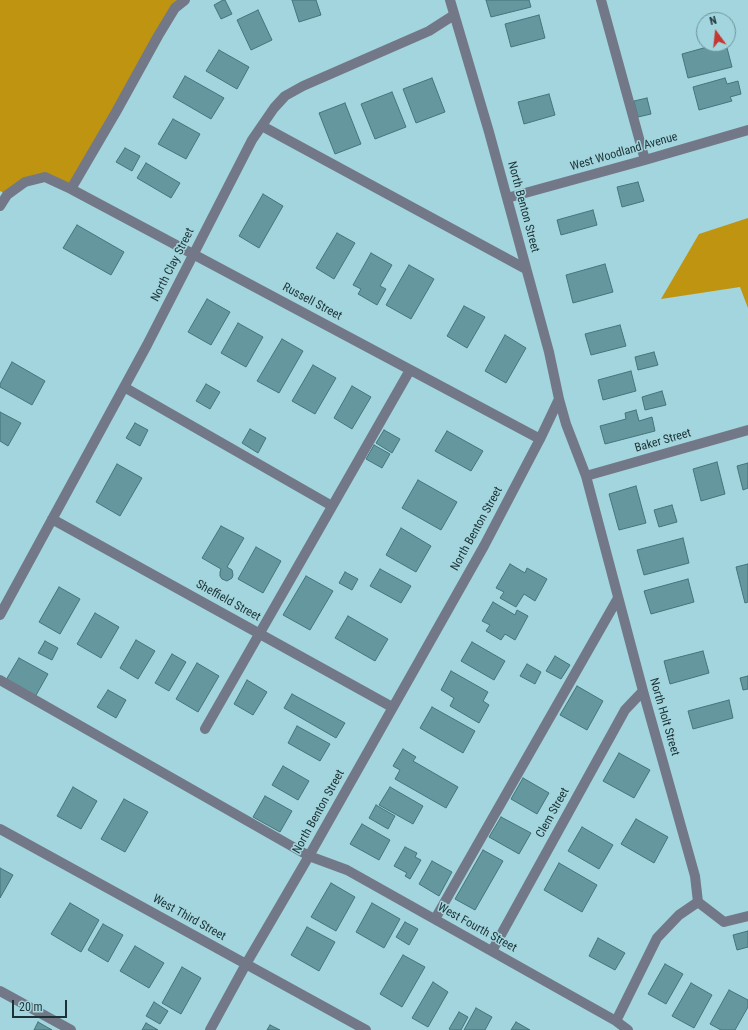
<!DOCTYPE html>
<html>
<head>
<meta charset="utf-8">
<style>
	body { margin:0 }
	#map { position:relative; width:748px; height:1030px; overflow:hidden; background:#a2d5dd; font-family:"Roboto Condensed",sans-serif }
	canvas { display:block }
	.north { position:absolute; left:696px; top:12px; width:40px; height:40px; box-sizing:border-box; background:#a2d5dd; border:1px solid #6d949a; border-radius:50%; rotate:345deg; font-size:11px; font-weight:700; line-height:16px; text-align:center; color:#1d3235 }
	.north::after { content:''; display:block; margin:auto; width:14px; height:18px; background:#c53730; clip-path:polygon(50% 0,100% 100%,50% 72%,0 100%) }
	.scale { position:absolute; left:12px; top:1000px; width:55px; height:18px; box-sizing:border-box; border:2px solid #1d3235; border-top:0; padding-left:5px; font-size:12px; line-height:14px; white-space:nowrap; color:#1d3235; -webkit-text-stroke:3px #a2d5dd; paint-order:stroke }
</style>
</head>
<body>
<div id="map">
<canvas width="748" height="1030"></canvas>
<div class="north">N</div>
<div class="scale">20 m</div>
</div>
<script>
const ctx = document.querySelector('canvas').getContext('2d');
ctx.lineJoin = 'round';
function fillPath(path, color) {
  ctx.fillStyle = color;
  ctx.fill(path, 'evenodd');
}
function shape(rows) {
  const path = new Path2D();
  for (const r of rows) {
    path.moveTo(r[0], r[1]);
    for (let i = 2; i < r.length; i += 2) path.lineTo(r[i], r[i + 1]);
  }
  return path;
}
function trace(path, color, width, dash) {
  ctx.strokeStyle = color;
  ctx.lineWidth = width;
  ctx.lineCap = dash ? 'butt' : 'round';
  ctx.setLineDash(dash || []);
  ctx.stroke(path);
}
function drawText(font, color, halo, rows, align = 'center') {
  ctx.font = font + ' "Roboto Condensed",sans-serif';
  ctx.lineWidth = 3;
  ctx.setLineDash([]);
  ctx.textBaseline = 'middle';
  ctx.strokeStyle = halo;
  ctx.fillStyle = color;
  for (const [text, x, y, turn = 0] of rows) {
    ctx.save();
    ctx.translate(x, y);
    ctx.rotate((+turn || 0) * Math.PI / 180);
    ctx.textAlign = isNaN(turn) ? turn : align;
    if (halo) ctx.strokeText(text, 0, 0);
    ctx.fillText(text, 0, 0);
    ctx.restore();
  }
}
fillPath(shape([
	[0,0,185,0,71,189,45,177,7,195,0,191],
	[748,218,748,308,740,287,661,299,699,234]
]), '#be9410');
const building = shape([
	[223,0,225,0,232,14,221,19,214,5,223,0],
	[292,0,316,0,321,15,299,22,292,0],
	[486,0,529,0,531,7,491,17,486,0],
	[258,10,272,40,251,50,237,20,258,10],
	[539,15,545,38,511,47,505,24,539,15],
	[718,44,726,44,732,67,688,78,682,54,718,44],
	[219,50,249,67,237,89,206,71,219,50],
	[185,76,224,98,211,119,173,97,185,76],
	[432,78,445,112,416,123,403,89,432,78],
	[725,78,727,84,738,81,741,94,730,97,732,101,699,110,693,87,725,78],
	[392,92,406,127,375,139,361,104,392,92],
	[549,94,555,115,524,124,518,102,549,94],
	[647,98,651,114,638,117,634,101,647,98],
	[345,103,361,144,335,154,319,113,345,103],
	[173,119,200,134,186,159,158,144,173,119],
	[125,148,140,156,132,171,116,162,125,148],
	[146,163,180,183,171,198,137,178,146,163],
	[638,182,644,201,622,207,617,187,638,182],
	[263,194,283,206,259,248,239,236,263,194],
	[593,210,597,225,561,235,557,220,593,210],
	[77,225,124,252,111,275,63,248,77,225],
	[337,233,355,243,334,279,316,268,337,233],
	[371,253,392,265,380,286,386,289,377,305,358,294,361,289,353,285,371,253],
	[605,264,613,292,573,303,566,275,605,264],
	[409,265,434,279,411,319,386,305,409,265],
	[207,299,230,312,211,345,188,332,207,299],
	[464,306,485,317,467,348,447,336,464,306],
	[238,323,263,337,246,367,221,353,238,323],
	[620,325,626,346,591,355,585,334,620,325],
	[505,335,526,348,506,383,485,371,505,335],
	[282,339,303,351,279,393,257,381,282,339],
	[654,352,658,365,638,370,635,357,654,352],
	[12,362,45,381,32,405,0,387,0,384,12,362],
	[313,365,336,378,315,414,292,401,313,365],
	[631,371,636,391,603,400,598,380,631,371],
	[206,384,220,392,210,409,196,401,206,384],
	[352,386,371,397,352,429,334,418,352,386],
	[662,391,666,405,645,410,642,397,662,391],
	[636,410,639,421,652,417,655,431,605,444,600,426,626,419,625,413,636,410],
	[0,412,21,423,8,446,0,441,0,412],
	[135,423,148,430,140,446,126,438,135,423],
	[250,429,266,438,258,453,242,443,250,429],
	[384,430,400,439,392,453,376,443,384,430],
	[447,431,483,451,471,471,435,451,447,431],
	[374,445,390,454,382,468,366,459,374,445],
	[717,462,725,494,701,501,693,469,717,462],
	[748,463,748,488,743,490,737,466,748,463],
	[117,464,142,478,120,516,96,502,117,464],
	[418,480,457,502,441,530,402,508,418,480],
	[636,486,646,523,619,530,609,494,636,486],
	[672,505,677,522,659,527,654,510,672,505],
	[221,526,244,538,227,567,232,570,233,575,232,578,227,581,222,579,220,576,220,572,221,569,202,558,221,526],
	[401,528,431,546,416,572,386,555,401,528],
	[683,538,689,563,644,575,637,550,683,538],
	[256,547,281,561,263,593,238,579,256,547],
	[510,564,525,573,527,568,547,579,535,601,524,594,516,607,500,598,504,592,496,588,510,564],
	[748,564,748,602,745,603,736,567,748,564],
	[380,569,411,586,401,603,370,586,380,569],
	[345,572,358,579,352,590,339,583,345,572],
	[306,576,333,591,310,630,283,615,306,576],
	[688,579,694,602,651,614,644,591,688,579],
	[59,587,80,599,60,634,39,622,59,587],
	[493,602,515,615,517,610,528,616,515,640,505,634,501,640,486,631,490,625,482,621,493,602],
	[95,613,119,627,101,658,77,644,95,613],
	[348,616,388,639,375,661,335,638,348,616],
	[136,640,155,651,138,679,120,668,136,640],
	[45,641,58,648,52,660,38,653,45,641],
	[472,642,505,661,494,680,461,661,472,642],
	[703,651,709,673,670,684,664,661,703,651],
	[172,654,186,662,169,691,155,683,172,654],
	[555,656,570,665,561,679,546,671,555,656],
	[19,658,48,674,35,697,6,680,19,658],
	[197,663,219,676,198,712,176,699,197,663],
	[527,664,541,672,535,684,520,676,527,664],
	[451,671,488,692,483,701,489,705,479,723,450,706,454,698,441,690,451,671],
	[748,676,748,689,743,690,740,678,748,676],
	[247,680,267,692,253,715,234,704,247,680],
	[577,686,603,701,587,730,560,715,577,686],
	[108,690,126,700,116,718,97,707,108,690],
	[292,694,345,723,336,738,284,708,292,694],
	[729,700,733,718,693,729,688,711,729,700],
	[432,707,475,731,463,753,420,728,432,707],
	[297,726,330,744,320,761,288,743,297,726],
	[403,749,416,757,413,761,458,787,446,808,395,779,400,770,393,766,403,749],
	[619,753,650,770,634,798,603,781,619,753],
	[283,766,309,781,298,800,272,785,283,766],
	[523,778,549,793,537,814,511,799,523,778],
	[73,787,97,801,81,829,57,816,73,787],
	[390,787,423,806,413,824,379,805,390,787],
	[265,796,292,811,280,832,253,817,265,796],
	[124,799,148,812,125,852,101,839,124,799],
	[376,805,395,816,388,829,369,818,376,805],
	[501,817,531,833,519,854,489,837,501,817],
	[636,819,668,837,654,863,621,844,636,819],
	[362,824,390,840,379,860,350,844,362,824],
	[582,827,613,845,599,869,568,851,582,827],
	[405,847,417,853,415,857,421,860,410,879,405,876,407,873,394,866,405,847],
	[483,850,503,861,475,910,455,899,483,850],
	[432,861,452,872,439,896,419,884,432,861],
	[559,863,597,885,582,912,544,890,559,863],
	[0,868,13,875,0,898,0,868],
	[331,883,355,897,336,931,311,917,331,883],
	[70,903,99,920,81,952,51,934,70,903],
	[372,903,400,919,384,948,356,932,372,903],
	[405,922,418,929,409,945,396,937,405,922],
	[103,924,123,935,108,962,88,950,103,924],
	[307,927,335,942,319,971,291,955,307,927],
	[748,931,748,947,737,950,733,935,748,931],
	[598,938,625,953,615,970,589,956,598,938],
	[135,946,164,963,149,988,120,971,135,946],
	[403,955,425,967,402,1007,380,994,403,955],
	[665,964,683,974,666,1004,648,994,665,964],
	[182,967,201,978,181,1014,162,1003,182,967],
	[433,982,448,992,428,1027,412,1018,433,982],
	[691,983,712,995,694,1028,672,1016,691,983],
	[729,990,748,1000,748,1007,735,1030,721,1030,710,1024,729,990],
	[154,1002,168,1011,160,1024,146,1016,154,1002],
	[476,1008,492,1017,485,1030,464,1030,476,1008],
	[459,1012,468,1017,461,1030,451,1030,449,1029,459,1012],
	[38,1022,52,1030,34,1030,38,1022],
	[516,1022,530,1030,511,1030,516,1022],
	[146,1023,158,1030,142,1030,146,1023],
	[270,1025,280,1030,267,1030,270,1025]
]);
fillPath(building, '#65979e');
trace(building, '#44757c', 1);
trace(shape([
	[601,0,645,160],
	[262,126,526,269],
	[71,189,116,112,158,36,175,8,185,0],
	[507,198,645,160,748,130],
	[0,206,7,195,25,182,45,177,71,189,540,439],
	[124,387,332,506],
	[559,399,566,424,586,476,643,691,695,876,698,902],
	[586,476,748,430],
	[52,519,392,707],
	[0,615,147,345,252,140,274,108,285,96,303,86,429,31,454,15],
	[0,680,309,856,347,870,616,1021,628,1030],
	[205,729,410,370],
	[0,829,366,1030],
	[698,902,724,922,748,916],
	[435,919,618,598],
	[492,951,625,710,643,691],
	[0,991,71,1030],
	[616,1021,657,938,679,915,698,902],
	[210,1030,246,964,309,856,484,546,540,439,559,399,549,352,489,132,450,0]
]), '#727887', 10);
drawText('12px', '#1d3235', '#a2d5dd', [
	["West Woodland Avenue",624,152,-16],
	["North Benton Street",523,207,75],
	["North Clay Street",173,265,-63],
	["Russell Street",312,302,28],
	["Baker Street",663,441,-16],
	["North Benton Street",477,529,-61],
	["Sheffield Street",228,601,29],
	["North Holt Street",664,717,74],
	["North Benton Street",319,812,-61],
	["Clem Street",553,813,-61],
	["West Third Street",189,918,29],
	["West Fourth Street",477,928,29]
]);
</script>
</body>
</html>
